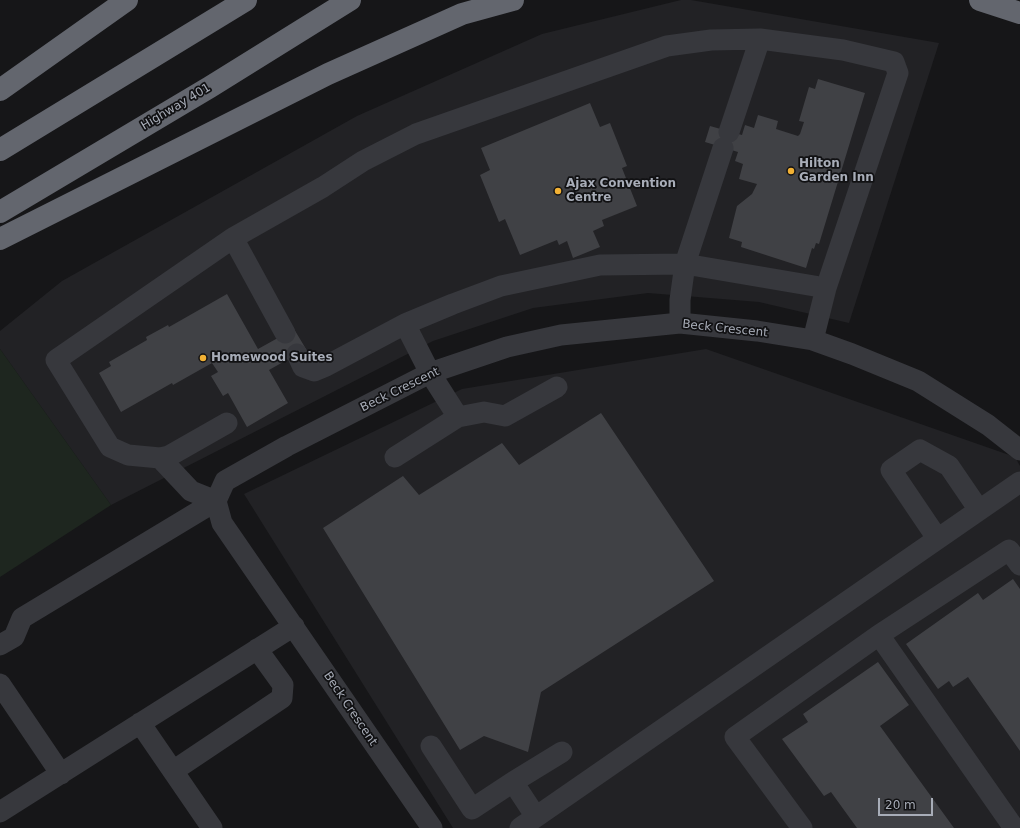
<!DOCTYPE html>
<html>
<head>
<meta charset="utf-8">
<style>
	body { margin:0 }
	#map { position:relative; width:1020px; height:828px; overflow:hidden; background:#161618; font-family:"DejaVu Sans",sans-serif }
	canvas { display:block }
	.scale { position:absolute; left:878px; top:798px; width:55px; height:18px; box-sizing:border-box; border:2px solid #a8adb8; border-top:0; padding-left:5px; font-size:12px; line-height:14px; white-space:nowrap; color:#a8adb8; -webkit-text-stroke:3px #111113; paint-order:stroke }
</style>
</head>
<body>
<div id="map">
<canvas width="1020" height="828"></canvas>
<div class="scale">20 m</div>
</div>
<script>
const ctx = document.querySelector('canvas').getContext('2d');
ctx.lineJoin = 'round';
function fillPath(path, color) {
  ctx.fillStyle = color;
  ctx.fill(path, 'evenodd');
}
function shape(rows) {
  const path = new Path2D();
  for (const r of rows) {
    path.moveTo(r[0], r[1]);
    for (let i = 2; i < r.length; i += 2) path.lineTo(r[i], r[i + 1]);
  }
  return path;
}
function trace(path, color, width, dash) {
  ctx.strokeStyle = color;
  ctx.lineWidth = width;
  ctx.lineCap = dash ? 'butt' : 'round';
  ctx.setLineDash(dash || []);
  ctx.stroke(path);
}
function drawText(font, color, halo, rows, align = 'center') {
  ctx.font = font + ' "DejaVu Sans",sans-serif';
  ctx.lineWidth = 3.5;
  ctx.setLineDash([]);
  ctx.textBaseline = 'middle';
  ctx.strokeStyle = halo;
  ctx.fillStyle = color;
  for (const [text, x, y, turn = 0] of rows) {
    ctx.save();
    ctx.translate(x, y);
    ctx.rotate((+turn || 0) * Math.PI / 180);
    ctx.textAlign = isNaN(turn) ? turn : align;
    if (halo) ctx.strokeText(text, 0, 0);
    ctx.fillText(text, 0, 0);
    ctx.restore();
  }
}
fillPath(shape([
	[681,0,691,0,939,43,849,323,759,302,648,293,533,308,433,341,111,505,0,349,0,331,62,281,357,116,542,34],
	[706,349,1015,457,1020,466,1020,828,453,828,244,494,462,389]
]), '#222225');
fillPath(shape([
	[0,349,111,505,0,577]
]), '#1e261f');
fillPath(shape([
	[818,79,865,93,819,244,816,243,814,249,812,248,806,268,741,247,742,242,729,238,737,206,752,194,757,184,739,179,743,164,735,161,738,152,705,142,710,126,742,135,745,125,754,128,758,115,778,121,776,129,798,136,800,134,804,122,799,121,809,87,815,89],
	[590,103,600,127,610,123,627,166,622,168,637,206,602,220,604,226,593,231,600,247,573,258,567,241,559,245,557,240,520,255,505,219,499,222,480,175,490,170,481,148],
	[227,294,258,349,294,329,306,349,269,370,288,403,247,427,228,393,223,396,211,376,218,372,212,363,173,385,172,383,121,412,99,373,111,366,109,362,147,340,146,337,168,325,169,327],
	[601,413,714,581,541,692,528,752,484,736,460,750,323,528,403,476,419,495,502,443,519,465],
	[1013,579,1020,589,1020,751,968,677,953,687,949,681,938,689,906,644,978,593,983,600],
	[878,662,909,705,880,726,954,828,857,828,831,792,824,796,782,739,808,722,803,714]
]), '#404145');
trace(shape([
	[729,132,760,39],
	[233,238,323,187,363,161,416,134,667,46,711,40,760,39,843,50,894,62,898,73,826,288],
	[680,323,680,300,685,264,826,288,813,340],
	[297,354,303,367,314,371,326,366,405,324],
	[458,417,484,412,505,416,557,387],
	[227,423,169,456,160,458,128,455,110,447,56,360,233,238,285,333],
	[395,457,458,417,430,373,405,324,453,304,501,286,600,265,685,264,723,148],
	[160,458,191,491,216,501],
	[937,538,891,470,920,450,949,466,979,510],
	[879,635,1014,828],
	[0,645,14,637,22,618,216,501],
	[0,684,61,774],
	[140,723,212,828],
	[431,746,472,809,513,782,536,817],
	[173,771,282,698,283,685,257,649],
	[513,782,562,752],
	[0,812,294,626],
	[432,828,222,523,216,501,225,481,287,446,430,373,507,347,561,335,680,323,757,331,813,340,852,354,918,381,988,425,1020,450],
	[520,828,1020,482],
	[802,828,735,737,879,635,1009,550,1020,565]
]), '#37383d', 21);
trace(shape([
	[980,0,1020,13],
	[0,90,127,0],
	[0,150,246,0],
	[0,212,210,87,350,0],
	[0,239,328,74,462,14,513,0]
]), '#63666e', 22);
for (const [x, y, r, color] of [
	[791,171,4,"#f2b134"],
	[558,191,4,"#f2b134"],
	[203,358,4,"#f2b134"]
]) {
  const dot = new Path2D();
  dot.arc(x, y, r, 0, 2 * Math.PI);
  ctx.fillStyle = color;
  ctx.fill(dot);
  trace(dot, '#111113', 1.5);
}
drawText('12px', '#a8adb8', '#111113', [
	["Highway 401",176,107,-31],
	["Beck Crescent",725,329,6],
	["Beck Crescent",400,390,-26],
	["Beck Crescent",350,709,56]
]);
drawText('bold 12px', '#a8adb8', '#111113', [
	["Hilton",799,164],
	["Garden Inn",799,178],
	["Ajax Convention",566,184],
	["Centre",566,198],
	["Homewood Suites",211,358]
], 'left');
</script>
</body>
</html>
